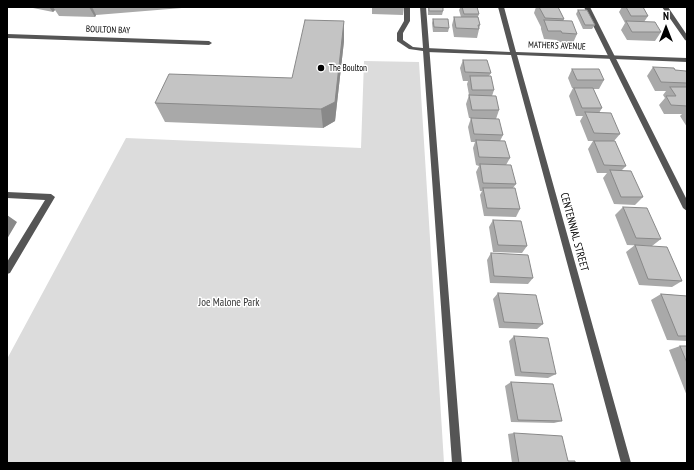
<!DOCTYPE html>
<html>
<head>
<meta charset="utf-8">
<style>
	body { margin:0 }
	#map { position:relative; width:694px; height:470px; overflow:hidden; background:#fff; font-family:"PT Sans Narrow",sans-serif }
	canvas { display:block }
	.frame { position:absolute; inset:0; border:8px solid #000; pointer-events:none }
	.north { position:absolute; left:646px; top:8px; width:40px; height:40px; -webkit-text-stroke:3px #fff; paint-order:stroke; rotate:0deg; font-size:11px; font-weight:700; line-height:16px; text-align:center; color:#000 }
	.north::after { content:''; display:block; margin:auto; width:14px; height:18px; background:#000; clip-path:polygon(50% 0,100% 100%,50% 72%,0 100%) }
</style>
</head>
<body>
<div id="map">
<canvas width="694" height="470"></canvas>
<div class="frame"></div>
<div class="north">N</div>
</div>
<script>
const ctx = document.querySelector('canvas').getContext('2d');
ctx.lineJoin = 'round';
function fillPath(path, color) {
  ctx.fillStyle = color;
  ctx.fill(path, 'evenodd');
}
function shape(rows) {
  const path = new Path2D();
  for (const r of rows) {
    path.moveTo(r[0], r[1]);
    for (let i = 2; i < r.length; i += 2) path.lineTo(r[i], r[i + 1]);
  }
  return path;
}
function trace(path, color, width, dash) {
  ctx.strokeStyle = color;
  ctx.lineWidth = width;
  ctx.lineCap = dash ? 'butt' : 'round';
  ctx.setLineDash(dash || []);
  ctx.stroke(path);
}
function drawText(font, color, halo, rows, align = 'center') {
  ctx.font = font + ' "PT Sans Narrow",sans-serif';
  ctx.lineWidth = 3;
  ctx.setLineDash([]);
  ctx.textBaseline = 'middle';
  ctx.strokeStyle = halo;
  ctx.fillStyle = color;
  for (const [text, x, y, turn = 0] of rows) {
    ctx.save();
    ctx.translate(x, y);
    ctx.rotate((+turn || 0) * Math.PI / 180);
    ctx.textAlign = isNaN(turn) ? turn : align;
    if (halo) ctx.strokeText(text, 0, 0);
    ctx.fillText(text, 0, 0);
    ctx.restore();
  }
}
fillPath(shape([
	[364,61,419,62,444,463,7,463,7,359,126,138,361,148]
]), '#dcdcdc');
fillPath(shape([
	[404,7,410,7,410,21,403,33,403,40,413,47,423,48,420,7,426,7,462,463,452,463,423,51,409,49,397,41,397,33,404,21,404,7],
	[584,7,590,7,687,200,687,211,683,208,584,7],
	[7,192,51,194,55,197,10,273,7,274,7,262,45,200,7,198,7,192]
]), '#555');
fillPath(shape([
	[498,7,504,7,516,52,687,58,687,62,517,55,631,463,621,463,511,55,426,52,423,50,426,48,510,52,498,7],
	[662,7,668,7,687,35,687,41,685,40,662,7],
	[7,34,209,41,212,43,209,45,7,38,7,34]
]), '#555');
fillPath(shape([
	[28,7,194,7,96,15,95,17,59,16,55,10,53,12],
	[372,7,404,7,403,15,372,14],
	[428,7,443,7,443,11,442,15,428,15],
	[459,7,477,7,479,14,478,17,480,25,477,38,454,37,452,25,454,17,461,17,459,10,460,8],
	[536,7,558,7,564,19,563,21,577,34,573,43,558,42,557,40,544,39,541,29,541,27,534,13],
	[618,7,643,7,648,16,644,22,661,32,655,41,627,40,621,30,625,23,619,12,622,7],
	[578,10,595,25,592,29,583,29,576,14],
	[433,19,449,28,448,32,433,32,432,23],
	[344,41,335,121,323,128,165,122,155,103,292,78],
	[463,60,491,73,489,76,494,90,492,96,499,110,496,119,503,135,500,141,510,158,506,165,516,184,513,188,520,209,516,217,484,216,480,195,482,191,480,191,476,172,479,166,476,165,473,148,475,142,471,142,468,127,471,118,469,118,466,104,469,95,467,84,468,81,463,81,460,68],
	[653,67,675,70,687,73,687,127,680,116,682,114,664,114,659,105,665,98,663,95,666,91,655,91,647,76],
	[572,69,604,80,599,89,593,89,602,108,599,113,620,134,614,141,626,166,622,170,643,197,635,205,614,204,603,178,607,173,597,173,588,149,593,141,588,141,580,121,583,116,576,116,569,96,573,88,572,88,568,78],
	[623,207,661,239,652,246,627,245,615,215],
	[493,220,527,246,522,253,493,252,489,227],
	[635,245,682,281,672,287,639,285,626,252],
	[491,253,533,278,528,284,490,283,487,260],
	[498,293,543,324,537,329,499,328,493,299],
	[661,294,687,296,687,341,667,340,651,300],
	[514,336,556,374,548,378,515,376,509,341],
	[680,346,687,346,687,396,669,350],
	[511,382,562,421,554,423,511,422,505,386],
	[514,433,568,461,575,463,512,463,508,434]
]), '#a9a9a9');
fillPath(shape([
	[49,7,53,7,55,10,53,12],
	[89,7,92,7,96,15,95,17],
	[344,21,344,41,335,121,323,128,321,109],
	[7,215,17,222,7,239]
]), '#898989');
const building = shape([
	[429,7,443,7,443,11,429,11,429,7],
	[462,7,477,7,479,14,464,14,462,7],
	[539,7,558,7,564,19,545,18,539,7],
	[626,7,643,7,648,16,631,16,626,7],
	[578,10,587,10,595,25,585,25,578,10],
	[454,17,478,17,480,25,478,25,479,29,456,28,454,17],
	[433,19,448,19,449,28,434,27,433,19],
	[305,20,344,21,335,102,321,109,155,103,169,74,292,78,305,20],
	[544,20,572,21,577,34,562,33,561,31,548,31,544,20],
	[626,21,655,22,661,32,632,32,626,21],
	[463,60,487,60,491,73,465,72,463,60],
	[653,67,674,68,675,70,686,71,687,73,687,83,661,82,653,67],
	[572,69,599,69,604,80,577,80,572,69],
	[470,76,491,76,494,90,472,90,470,76],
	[670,87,687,87,687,106,671,105,666,96,676,96,670,87],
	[574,88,593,88,602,108,582,108,574,88],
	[469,95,496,96,499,110,472,110,469,95],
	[585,112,611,113,620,134,594,133,585,112],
	[471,118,499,119,503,135,474,134,471,118],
	[476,140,505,141,510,158,479,157,476,140],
	[594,141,615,141,626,166,604,165,594,141],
	[480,164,511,165,516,184,483,183,480,164],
	[610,170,631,171,643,197,621,197,610,170],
	[483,188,515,188,520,209,487,208,483,188],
	[623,207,647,208,661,239,636,238,623,207],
	[493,220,521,221,527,246,498,245,493,220],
	[635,245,667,247,682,281,648,279,635,245],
	[491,253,528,255,533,278,494,276,491,253],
	[498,293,536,295,543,324,504,322,498,293],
	[661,294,687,296,687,336,678,336,661,294],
	[514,336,548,338,556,374,521,372,514,336],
	[680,346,687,346,687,363,680,346],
	[511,382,553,384,562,421,518,420,511,382],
	[514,433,562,436,568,461,575,461,575,463,519,463,514,433]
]);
fillPath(building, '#c4c4c4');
trace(building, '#898989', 1);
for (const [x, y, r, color] of [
	[321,68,4,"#000"]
]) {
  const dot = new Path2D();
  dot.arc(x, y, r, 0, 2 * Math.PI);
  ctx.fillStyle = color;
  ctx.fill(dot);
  trace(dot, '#fff', 1.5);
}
drawText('9px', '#000', '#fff', [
	["BOULTON BAY",108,30,2],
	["MATHERS AVENUE",557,46,2]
]);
drawText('9px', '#000', '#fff', [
	["The Boulton",329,68]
], 'left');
drawText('11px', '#000', '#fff', [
	["CENTENNIAL STREET",574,232,75]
]);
drawText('11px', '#333', '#fff', [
	["Joe Malone Park",229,303]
]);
</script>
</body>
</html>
